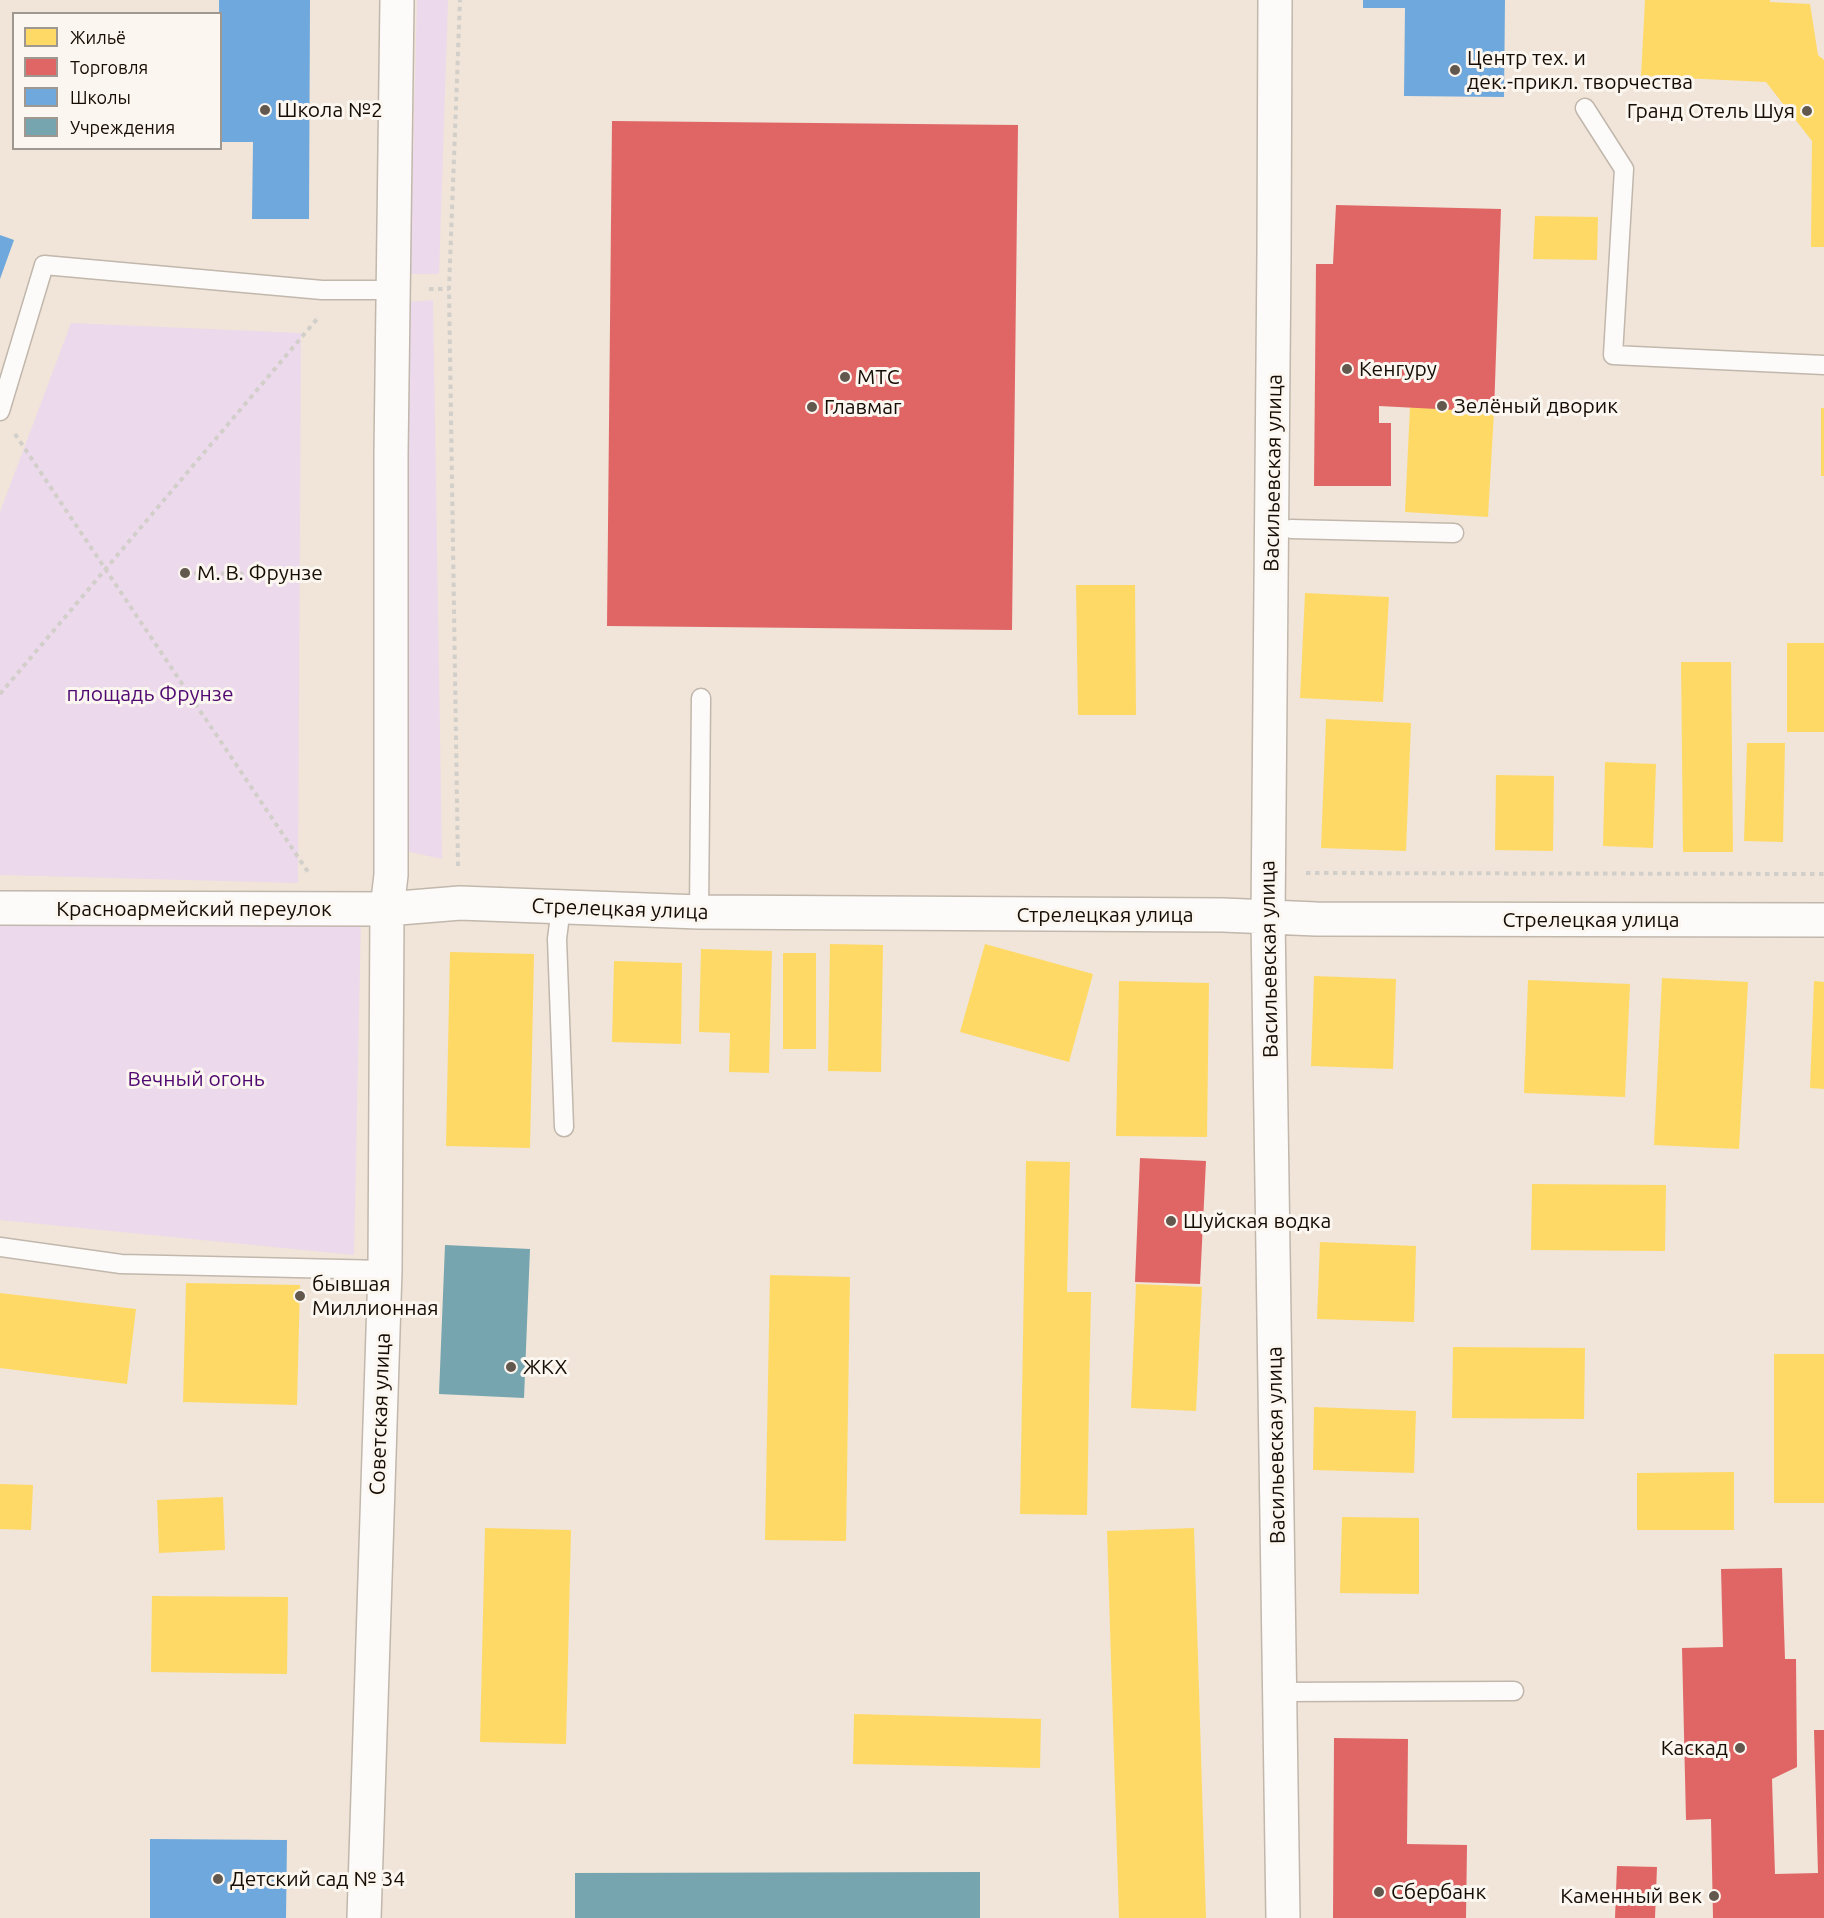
<!DOCTYPE html>
<html>
<head>
<meta charset="utf-8">
<style>
	body { margin:0 }
	#map { position:relative; width:1824px; height:1918px; overflow:hidden; background:#f0e5d8; font-family:Ubuntu,sans-serif }
	canvas { display:block }
	.legend { position:absolute; left:12px; top:12px; width:210px; height:138px; box-sizing:border-box; background:#fbf6f0; border:2px solid #9f9891; margin:0; padding:8px 10px; list-style:none; font-size:18px; color:#150c03 }
	.legend li { display:flex; align-items:center; gap:12px; height:30px }
	.legend b { width:30px; border:2px solid #9f9891 }
</style>
</head>
<body>
<div id="map">
<canvas width="1824" height="1918"></canvas>
<ul class="legend">
<li><b style="height:16px;background:#ffd966"></b>Жильё</li>
<li><b style="height:16px;background:#e06666"></b>Торговля</li>
<li><b style="height:16px;background:#6fa8dc"></b>Школы</li>
<li><b style="height:16px;background:#76a5af"></b>Учреждения</li>
</ul>
</div>
<script>
const ctx = document.querySelector('canvas').getContext('2d');
ctx.lineJoin = 'round';
function fillPath(path, color) {
  ctx.fillStyle = color;
  ctx.fill(path, 'evenodd');
}
function shape(rows) {
  const path = new Path2D();
  for (const r of rows) {
    path.moveTo(r[0], r[1]);
    for (let i = 2; i < r.length; i += 2) path.lineTo(r[i], r[i + 1]);
  }
  return path;
}
function trace(path, color, width, dash) {
  ctx.strokeStyle = color;
  ctx.lineWidth = width;
  ctx.lineCap = dash ? 'butt' : 'round';
  ctx.setLineDash(dash || []);
  ctx.stroke(path);
}
function drawText(font, color, halo, rows, align = 'center') {
  ctx.font = font + ' Ubuntu,sans-serif';
  ctx.lineWidth = 6;
  ctx.setLineDash([]);
  ctx.textBaseline = 'middle';
  ctx.strokeStyle = halo;
  ctx.fillStyle = color;
  for (const [text, x, y, turn = 0] of rows) {
    ctx.save();
    ctx.translate(x, y);
    ctx.rotate((+turn || 0) * Math.PI / 180);
    ctx.textAlign = isNaN(turn) ? turn : align;
    if (halo) ctx.strokeText(text, 0, 0);
    ctx.fillText(text, 0, 0);
    ctx.restore();
  }
}
fillPath(shape([
	[417,0,448,0,439,274,410,274],
	[433,300,442,859,406,851,408,302],
	[71,323,301,333,298,883,0,875,0,512],
	[361,917,354,1255,0,1220,0,920]
]), '#ecd9ec');
fillPath(shape([
	[1645,0,1770,0,1770,2,1810,4,1818,55,1824,60,1824,247,1811,247,1812,141,1766,82,1641,76],
	[1535,216,1598,217,1597,260,1533,259],
	[1410,407,1494,412,1488,517,1405,512],
	[1821,408,1824,408,1824,476,1821,476],
	[1076,585,1135,585,1136,715,1078,715],
	[1305,593,1389,597,1383,702,1300,698],
	[1787,643,1824,643,1824,732,1787,732],
	[1681,662,1731,662,1733,852,1683,852],
	[1326,719,1411,723,1406,851,1321,848],
	[1747,743,1785,743,1783,842,1744,841],
	[1605,762,1656,764,1653,848,1603,846],
	[1496,775,1554,776,1553,851,1495,850],
	[830,944,883,945,881,1072,828,1071],
	[985,944,1093,974,1069,1062,960,1032],
	[701,949,772,951,769,1073,729,1072,730,1033,699,1032],
	[450,952,534,954,530,1148,446,1146],
	[783,953,816,953,816,1049,783,1049],
	[614,961,682,963,681,1044,612,1042],
	[1314,976,1396,979,1393,1069,1311,1066],
	[1662,978,1748,982,1739,1149,1654,1145],
	[1528,980,1630,984,1625,1097,1524,1093],
	[1119,981,1209,983,1207,1137,1116,1136],
	[1814,981,1824,982,1824,1089,1810,1088],
	[1026,1161,1070,1162,1067,1292,1091,1292,1087,1515,1020,1514],
	[1532,1184,1666,1185,1665,1251,1531,1250],
	[1320,1242,1416,1246,1414,1322,1317,1319],
	[770,1275,850,1277,846,1541,765,1540],
	[186,1283,300,1285,297,1405,183,1402],
	[1136,1284,1202,1287,1196,1411,1131,1408],
	[0,1293,136,1309,127,1384,0,1368],
	[1453,1347,1585,1348,1584,1419,1452,1418],
	[1774,1354,1824,1354,1824,1503,1774,1503],
	[1314,1407,1416,1411,1414,1473,1313,1470],
	[1734,1472,1734,1530,1637,1530,1637,1473],
	[0,1484,33,1485,31,1530,0,1529],
	[223,1497,225,1550,159,1553,157,1500],
	[1342,1517,1419,1518,1419,1594,1340,1593],
	[485,1528,571,1530,566,1744,480,1742],
	[1194,1528,1206,1918,1119,1918,1107,1531],
	[152,1596,288,1597,287,1674,151,1672],
	[854,1714,1041,1719,1040,1768,853,1764]
]), '#ffd966');
fillPath(shape([
	[612,121,1018,125,1012,630,607,626],
	[1336,205,1501,209,1494,412,1379,406,1379,423,1391,423,1391,486,1314,486,1316,264,1333,264],
	[1140,1158,1206,1161,1200,1284,1135,1282],
	[1782,1568,1785,1659,1796,1659,1797,1767,1772,1779,1775,1874,1818,1873,1814,1730,1824,1730,1824,1918,1713,1918,1711,1819,1686,1820,1682,1648,1723,1647,1721,1569],
	[1334,1738,1408,1739,1407,1844,1467,1845,1466,1918,1333,1918],
	[1617,1866,1657,1867,1655,1918,1615,1918]
]), '#e06666');
fillPath(shape([
	[219,0,310,0,309,219,252,219,253,142,220,142],
	[1363,0,1505,0,1504,97,1404,96,1405,8,1363,8],
	[0,235,14,240,0,279],
	[150,1839,287,1840,286,1918,150,1918]
]), '#6fa8dc');
fillPath(shape([
	[445,1245,530,1249,524,1398,439,1394],
	[980,1872,980,1918,575,1918,575,1873]
]), '#76a5af');
const service = shape([
	[1585,108,1624,169,1613,355,1824,365],
	[0,411,44,265,322,290,393,290],
	[1291,529,1454,533],
	[561,907,557,939,564,1127],
	[699,912,701,698],
	[0,1247,121,1264,385,1270],
	[1280,1692,1514,1691]
]);
const minor = shape([
	[0,908,387,909]
]);
const tertiary = shape([
	[1275,0,1274,253,1268,918,1283,1918],
	[387,909,460,903,699,912,1223,915,1316,919,1824,920],
	[364,1918,385,1270,387,909,391,875,391,454,397,0]
]);
trace(service, '#c1b7ac', 21);
trace(minor, '#c1b7ac', 36);
trace(tertiary, '#c1b7ac', 36);
trace(shape([
	[429,289,449,289],
	[15,434,308,872],
	[185,573,319,575],
	[0,694,317,319],
	[458,866,449,289,460,0],
	[1306,873,1824,874]
]), '#d2cfca', 4, [4.5, 4.5]);
trace(service, '#fdfbf9', 18);
trace(minor, '#fdfbf9', 33);
trace(tertiary, '#fdfbf9', 33);
for (const [x, y, r, color] of [
	[1455,70,6,"#62584e"],
	[265,110,6,"#62584e"],
	[1807,111,6,"#62584e"],
	[1347,369,6,"#62584e"],
	[845,377,6,"#62584e"],
	[1442,406,6,"#62584e"],
	[812,407,6,"#62584e"],
	[185,573,6,"#62584e"],
	[1171,1221,6,"#62584e"],
	[300,1296,6,"#62584e"],
	[511,1367,6,"#62584e"],
	[1740,1748,6,"#62584e"],
	[218,1879,6,"#62584e"],
	[1379,1892,6,"#62584e"],
	[1714,1896,6,"#62584e"]
]) {
  const dot = new Path2D();
  dot.arc(x, y, r, 0, 2 * Math.PI);
  ctx.fillStyle = color;
  ctx.fill(dot);
  trace(dot, '#fbf6f0', 2);
}
drawText('21px', '#150c03', '#fbf6f0', [
	["Центр тех. и",1467,58],
	["дек.-прикл. творчества",1467,82],
	["Школа №2",277,110],
	["Гранд Отель Шуя",1795,111,"right"],
	["Кенгуру",1359,369],
	["МТС",857,377],
	["Зелёный дворик",1454,406],
	["Главмаг",824,407],
	["М. В. Фрунзе",197,573],
	["Шуйская водка",1183,1221],
	["бывшая",312,1284],
	["Миллионная",312,1308],
	["ЖКХ",523,1367],
	["Каскад",1728,1748,"right"],
	["Детский сад № 34",230,1879],
	["Сбербанк",1391,1892],
	["Каменный век",1702,1896,"right"]
], 'left');
drawText('21px', '#150c03', '#fbf6f0', [
	["Васильевская улица",1273,473,-89],
	["Красноармейский переулок",194,909],
	["Стрелецкая улица",620,909,2],
	["Стрелецкая улица",1105,915],
	["Стрелецкая улица",1591,920],
	["Васильевская улица",1269,959,-91],
	["Советская улица",380,1414,-88],
	["Васильевская улица",1276,1445,-91]
]);
drawText('21px', '#500971', '#fbf6f0', [
	["площадь Фрунзе",150,694],
	["Вечный огонь",196,1079]
]);
</script>
</body>
</html>
